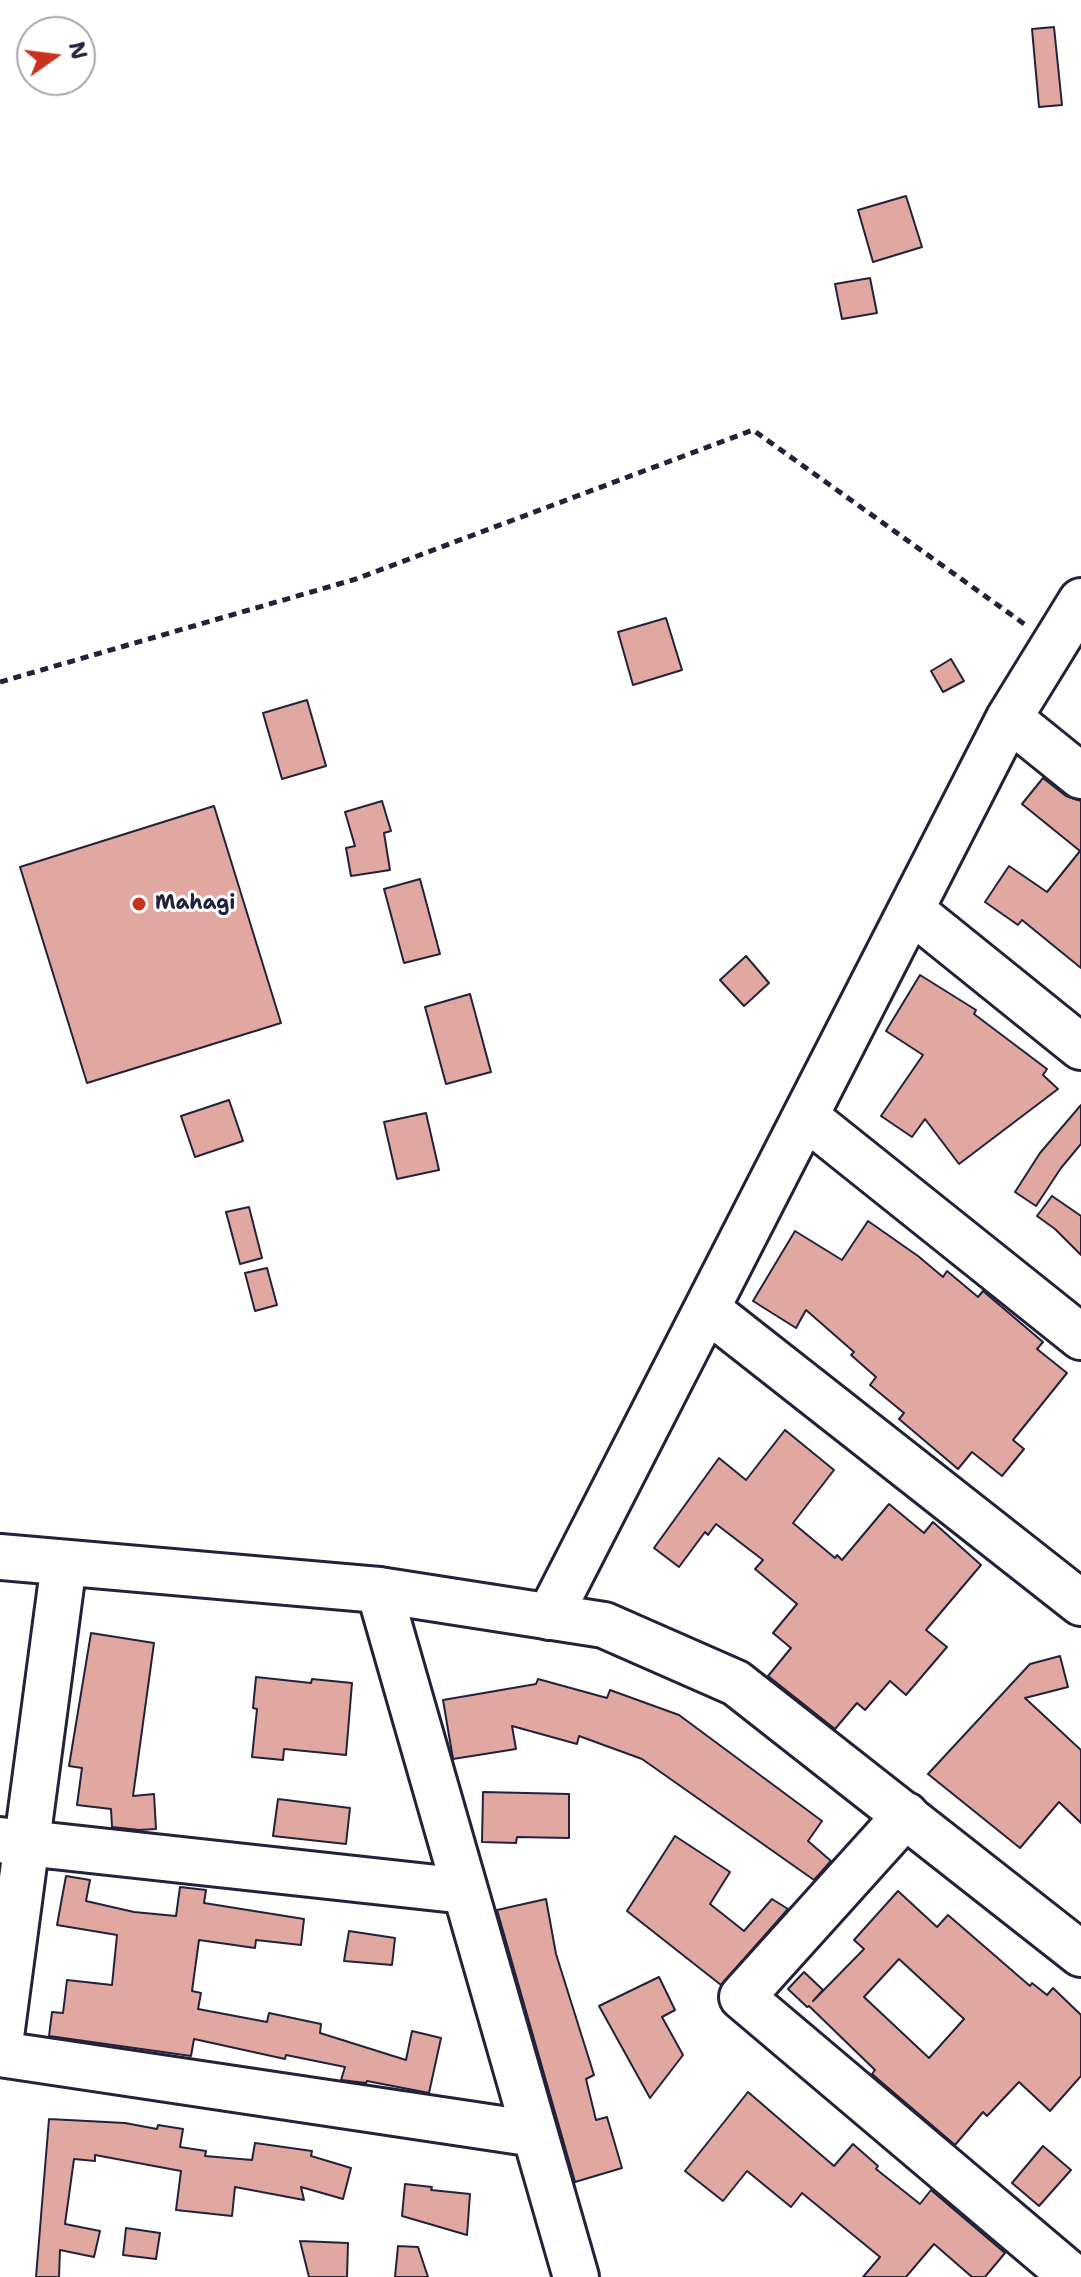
<!DOCTYPE html>
<html>
<head>
<meta charset="utf-8">
<style>
	body { margin:0 }
	#map { position:relative; width:1081px; height:2277px; overflow:hidden; background:#fff; font-family:"Shantell Sans",sans-serif }
	canvas { display:block }
	.north { position:absolute; left:16px; top:16px; width:80px; height:80px; box-sizing:border-box; background:#fff; border:2px solid #a7a7b1; border-radius:50%; rotate:76deg; font-size:22px; font-weight:700; line-height:32px; text-align:center; color:#22223b }
	.north::after { content:''; display:block; margin:auto; width:28px; height:36px; background:#c8321e; clip-path:polygon(50% 0,100% 100%,50% 72%,0 100%) }
</style>
</head>
<body>
<div id="map">
<canvas width="1081" height="2277"></canvas>
<div class="north">N</div>
</div>
<script>
const ctx = document.querySelector('canvas').getContext('2d');
ctx.lineJoin = 'round';
function fillPath(path, color) {
  ctx.fillStyle = color;
  ctx.fill(path, 'evenodd');
}
function shape(rows) {
  const path = new Path2D();
  for (const r of rows) {
    path.moveTo(r[0], r[1]);
    for (let i = 2; i < r.length; i += 2) path.lineTo(r[i], r[i + 1]);
  }
  return path;
}
function trace(path, color, width, dash) {
  ctx.strokeStyle = color;
  ctx.lineWidth = width;
  ctx.lineCap = dash ? 'butt' : 'round';
  ctx.setLineDash(dash || []);
  ctx.stroke(path);
}
function drawText(font, color, halo, rows, align = 'center') {
  ctx.font = font + ' "Shantell Sans",sans-serif';
  ctx.lineWidth = 6;
  ctx.setLineDash([]);
  ctx.textBaseline = 'middle';
  ctx.strokeStyle = halo;
  ctx.fillStyle = color;
  for (const [text, x, y, turn = 0] of rows) {
    ctx.save();
    ctx.translate(x, y);
    ctx.rotate((+turn || 0) * Math.PI / 180);
    ctx.textAlign = isNaN(turn) ? turn : align;
    if (halo) ctx.strokeText(text, 0, 0);
    ctx.fillText(text, 0, 0);
    ctx.restore();
  }
}
const building = shape([
	[1054,27,1062,105,1039,107,1032,29,1054,27],
	[906,196,922,247,873,262,858,210,906,196],
	[870,278,877,313,842,319,835,284,870,278],
	[666,618,682,670,633,685,618,632,666,618],
	[951,659,964,681,943,692,931,671,951,659],
	[307,700,326,766,282,779,263,713,307,700],
	[1043,778,1066,796,1081,801,1081,968,1022,920,1018,925,985,902,1009,866,1047,892,1080,851,1022,804,1043,778],
	[382,801,391,831,384,833,390,870,351,876,346,848,355,846,345,812,382,801],
	[214,806,281,1023,87,1083,20,867,214,806],
	[420,879,440,954,404,963,384,889,420,879],
	[746,956,769,983,744,1006,720,980,746,956],
	[920,975,976,1010,974,1014,1047,1069,1043,1075,1058,1089,959,1164,925,1119,912,1137,881,1116,923,1055,886,1031,920,975],
	[470,994,491,1072,446,1084,425,1007,470,994],
	[229,1100,243,1141,195,1157,181,1116,229,1100],
	[1081,1105,1081,1144,1061,1168,1036,1206,1015,1192,1040,1153,1081,1105],
	[426,1113,439,1170,397,1179,384,1122,426,1113],
	[1052,1196,1081,1216,1081,1255,1055,1229,1037,1216,1052,1196],
	[249,1207,262,1258,240,1264,226,1212,249,1207],
	[868,1221,918,1256,943,1277,947,1271,978,1297,983,1291,1043,1342,1037,1349,1067,1373,1013,1440,1024,1449,1002,1476,972,1452,958,1469,899,1419,904,1413,870,1385,876,1377,851,1355,854,1352,806,1310,796,1328,753,1301,795,1231,842,1260,868,1221],
	[267,1268,277,1305,255,1311,245,1273,267,1268],
	[785,1430,834,1470,793,1523,835,1558,837,1555,842,1560,889,1504,924,1533,933,1522,981,1565,926,1630,947,1647,906,1695,890,1681,865,1710,857,1703,835,1729,768,1676,791,1648,773,1633,797,1604,755,1569,763,1560,716,1524,708,1535,705,1532,679,1567,654,1548,719,1458,746,1480,785,1430],
	[91,1633,154,1643,133,1796,154,1794,156,1829,139,1830,112,1827,111,1809,77,1805,82,1768,69,1766,91,1633],
	[1060,1656,1068,1687,1025,1698,1081,1750,1081,1823,1059,1802,1020,1848,928,1774,1030,1664,1060,1656],
	[256,1677,311,1683,312,1679,352,1683,346,1755,284,1749,283,1760,252,1757,257,1709,253,1708,256,1677],
	[538,1679,607,1698,610,1690,679,1715,822,1821,808,1841,831,1861,814,1880,642,1759,579,1736,577,1744,512,1726,516,1749,453,1759,443,1700,536,1684,538,1679],
	[483,1792,569,1794,569,1838,517,1837,516,1843,482,1842,483,1792],
	[278,1799,350,1808,346,1844,273,1836,278,1799],
	[675,1836,730,1872,710,1904,744,1931,772,1899,788,1909,721,1985,627,1911,675,1836],
	[66,1876,90,1880,86,1901,134,1912,176,1916,180,1887,206,1890,204,1903,304,1919,301,1945,256,1940,255,1948,199,1940,192,1991,201,1993,198,2009,267,2022,269,2013,321,2024,320,2033,406,2060,412,2031,441,2038,429,2093,367,2081,366,2083,341,2080,345,2067,286,2055,285,2059,194,2039,191,2056,49,2036,52,2012,63,2013,67,1980,112,1985,117,1935,57,1925,66,1876],
	[898,1891,937,1927,948,1915,1030,1986,1032,1983,1047,1995,1053,1988,1081,2015,1081,2076,1050,2111,1019,2082,987,2116,983,2112,955,2145,872,2074,875,2070,809,2006,807,2007,788,1989,804,1972,823,1990,813,2001,864,1949,854,1940,898,1891],
	[899,1959,964,2019,929,2058,864,1997,899,1959],
	[546,1899,556,1954,594,2075,586,2079,596,2120,607,2117,622,2168,575,2182,497,1910,546,1899],
	[349,1931,395,1938,392,1965,344,1961,349,1931],
	[659,1977,675,2010,662,2017,683,2055,650,2098,599,2006,659,1977],
	[748,2092,834,2166,853,2144,878,2166,876,2169,920,2204,931,2190,1005,2253,985,2277,972,2277,934,2244,906,2277,863,2277,880,2257,802,2193,791,2207,747,2171,723,2201,685,2171,748,2092],
	[49,2119,125,2123,157,2129,158,2125,183,2129,180,2147,206,2151,205,2156,252,2160,255,2143,312,2151,311,2156,351,2168,343,2199,301,2187,304,2200,235,2187,232,2216,176,2210,181,2171,95,2155,95,2161,74,2159,65,2224,100,2231,94,2257,60,2250,59,2277,36,2277,49,2119],
	[1043,2146,1071,2170,1039,2206,1012,2183,1043,2146],
	[405,2184,432,2187,431,2190,470,2194,467,2235,402,2216,405,2184],
	[126,2228,160,2233,156,2259,123,2255,126,2228],
	[300,2241,348,2243,347,2277,309,2277,300,2241],
	[398,2246,418,2247,428,2277,395,2277,398,2246]
]);
fillPath(building, '#e1a7a1');
trace(building, '#22223b', 2);
const minor = shape([
	[1009,718,1081,776],
	[911,910,1081,1047],
	[806,1117,1081,1337],
	[707,1309,1081,1603],
	[379,1590,576,2277],
	[549,1617,1009,718,1081,601],
	[906,1815,742,1997,1073,2277],
	[0,1840,465,1891],
	[0,2044,64,1563],
	[0,2054,535,2134]
]);
const major = shape([
	[0,1557,379,1590,604,1625,736,1683,1081,1954]
]);
trace(minor, '#22223b', 50);
trace(major, '#22223b', 50);
trace(shape([
	[0,682,356,579,753,430,1027,626]
]), '#22223b', 5, [8, 6]);
trace(minor, '#fff', 44);
trace(major, '#fff', 44);
for (const [x, y, r, color] of [
	[139,904,8,"#c8321e"]
]) {
  const dot = new Path2D();
  dot.arc(x, y, r, 0, 2 * Math.PI);
  ctx.fillStyle = color;
  ctx.fill(dot);
  trace(dot, '#fff', 3);
}
drawText('bold 20px', '#22223b', '#fff', [
	["Mahagi",155,904]
], 'left');
</script>
</body>
</html>
